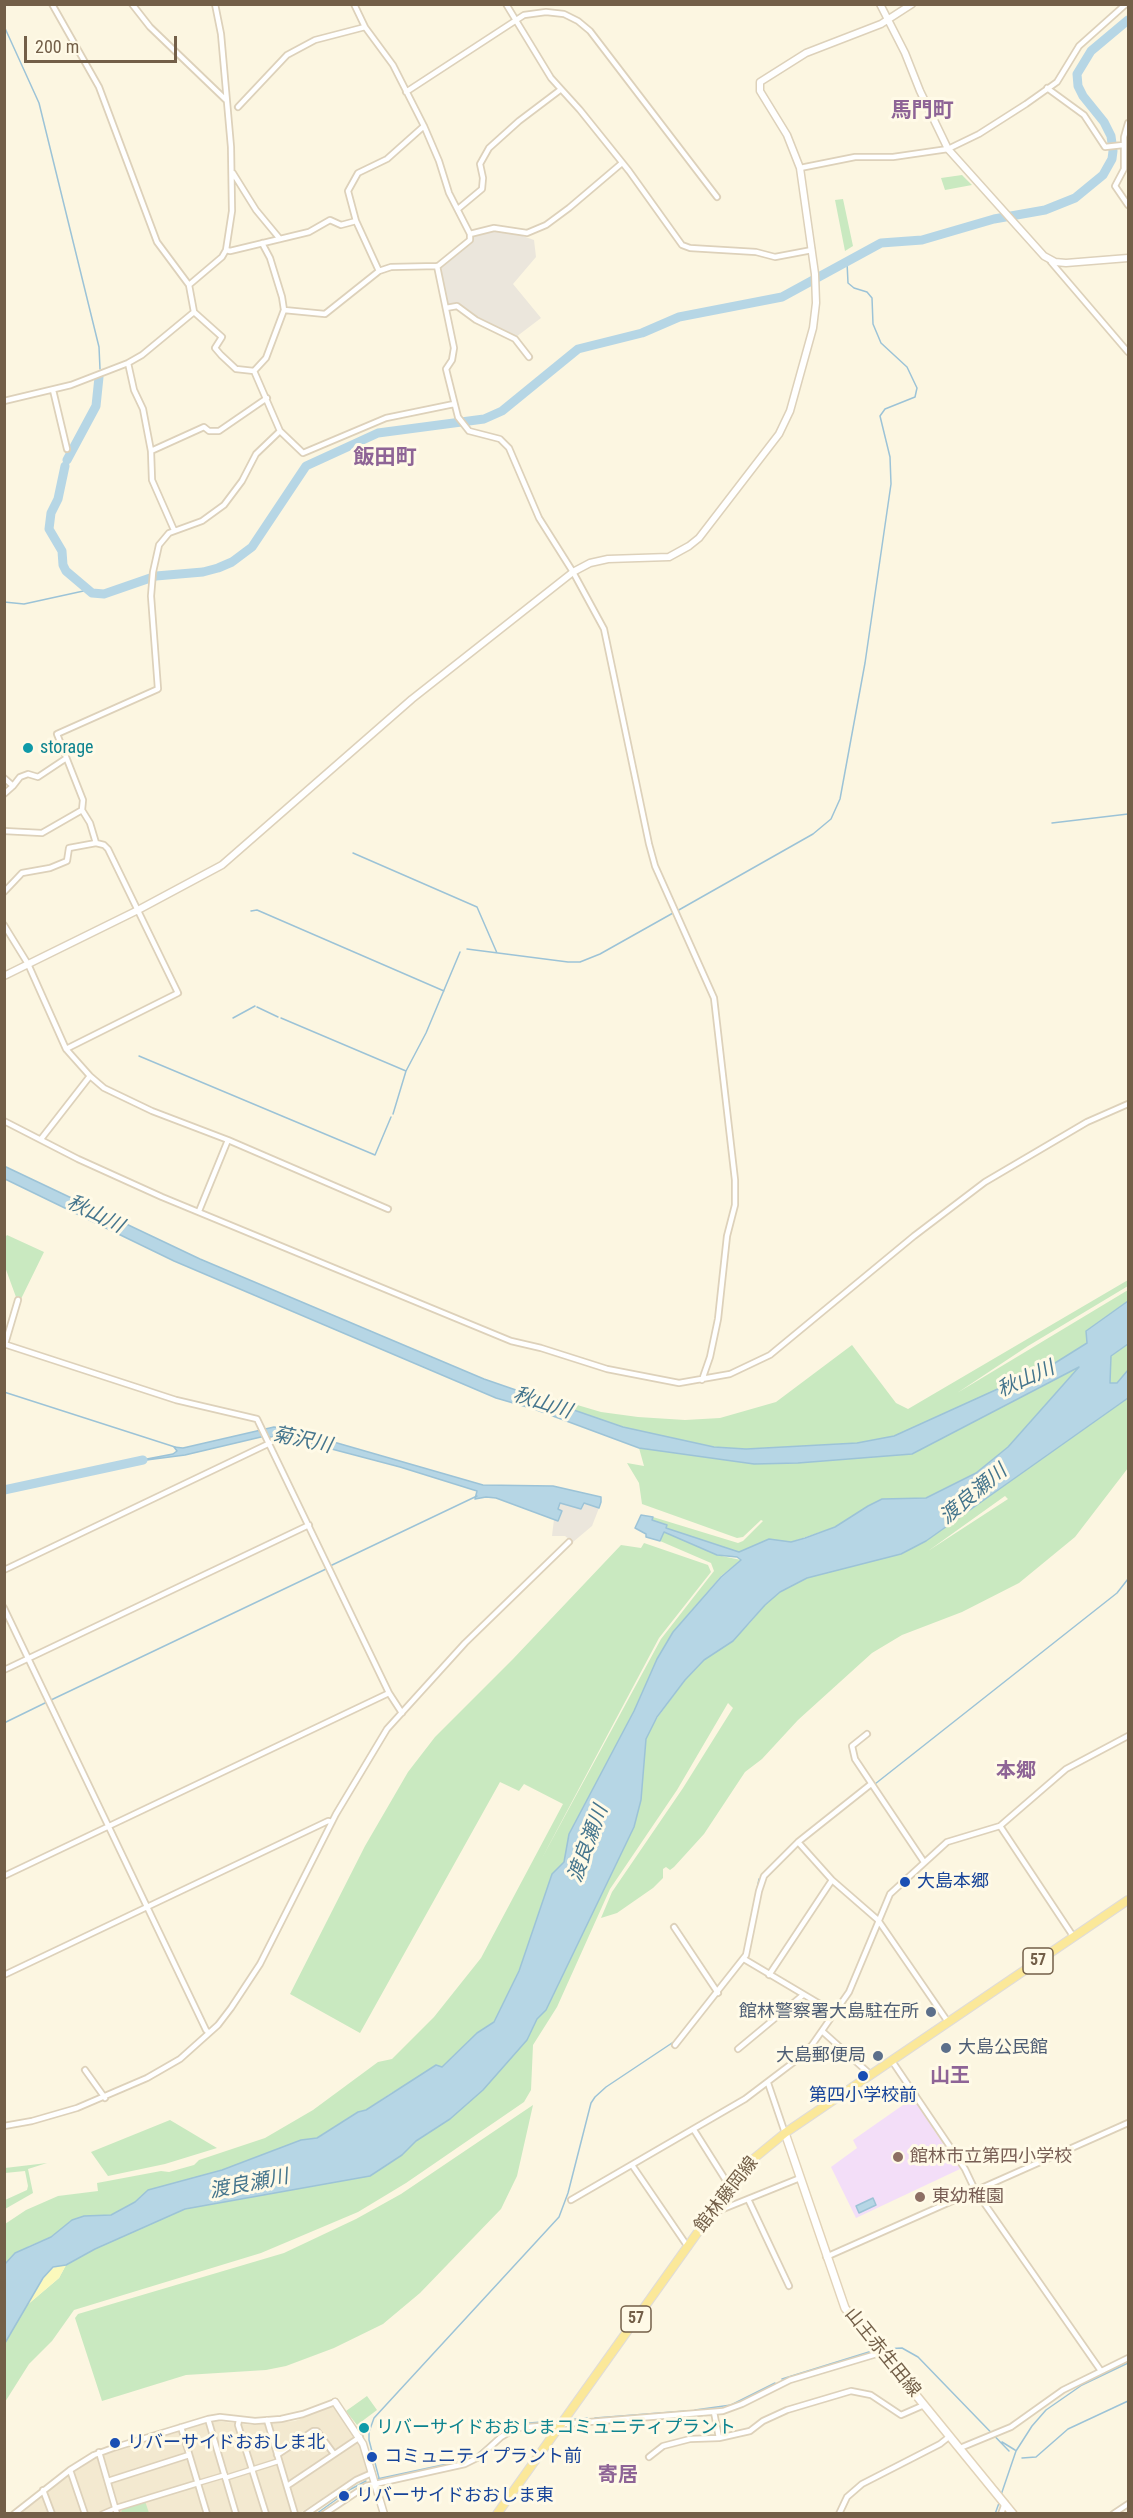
<!DOCTYPE html>
<html>
<head>
<meta charset="utf-8">
<style>
	body { margin:0 }
	#map { position:relative; width:1133px; height:2518px; overflow:hidden; background:#fcf6e1; font-family:"Roboto Condensed",sans-serif }
	canvas { display:block }
	.frame { position:absolute; inset:0; border:6px solid #735f48; pointer-events:none }
	.scale { position:absolute; left:24px; top:36px; width:153px; height:27px; box-sizing:border-box; border:3px solid #735f48; border-top:0; padding-left:8px; font-size:18px; line-height:21px; white-space:nowrap; color:#735f48; -webkit-text-stroke:4px #fffae7; paint-order:stroke }
</style>
</head>
<body>
<div id="map">
<canvas width="1133" height="2518"></canvas>
<div class="frame"></div>
<div class="scale">200 m</div>
</div>
<script>
const ctx = document.querySelector('canvas').getContext('2d');
ctx.lineJoin = 'round';
function fillPath(path, color) {
  ctx.fillStyle = color;
  ctx.fill(path, 'evenodd');
}
function shape(rows) {
  const path = new Path2D();
  for (const r of rows) {
    path.moveTo(r[0], r[1]);
    for (let i = 2; i < r.length; i += 2) path.lineTo(r[i], r[i + 1]);
  }
  return path;
}
function trace(path, color, width, dash) {
  ctx.strokeStyle = color;
  ctx.lineWidth = width;
  ctx.lineCap = dash ? 'butt' : 'round';
  ctx.setLineDash(dash || []);
  ctx.stroke(path);
}
function drawText(font, color, halo, rows, align = 'center') {
  ctx.font = font + ' "Roboto Condensed","Noto Sans JP",sans-serif';
  ctx.lineWidth = 6;
  ctx.setLineDash([]);
  ctx.textBaseline = 'middle';
  ctx.strokeStyle = halo;
  ctx.fillStyle = color;
  for (const [text, x, y, turn = 0] of rows) {
    ctx.save();
    ctx.translate(x, y);
    ctx.rotate((+turn || 0) * Math.PI / 180);
    ctx.textAlign = isNaN(turn) ? turn : align;
    if (halo) ctx.strokeText(text, 0, 0);
    ctx.fillText(text, 0, 0);
    ctx.restore();
  }
}
fillPath(shape([
	[331,2406,336,2409,353,2434,360,2447,367,2472,356,2476,300,2513,18,2514,62,2480,95,2458,105,2454,204,2423,216,2421,252,2425,295,2421]
]), '#f3e9d0');
fillPath(shape([
	[494,230,517,234,534,240,536,257,513,284,541,318,516,337,478,318,456,304,448,306,440,267,472,242,473,236,476,234],
	[560,1503,584,1503,599,1508,592,1526,573,1542,565,1536,552,1536,554,1519,558,1521,561,1511,558,1510]
]), '#ebe6dc');
fillPath(shape([
	[913,2098,960,2169,856,2218,831,2167,857,2148,853,2140]
]), '#f3def8');
fillPath(shape([
	[962,175,972,185,945,190,941,178],
	[843,199,853,246,845,251,835,200],
	[7,1235,44,1252,21,1299,16,1297,5,1267,4,1239],
	[1128,1280,1128,1286,1028,1346,957,1393,1128,1290,1128,1301,1086,1331,1087,1343,1055,1363,894,1436,857,1443,746,1449,714,1447,623,1427,521,1393,530,1391,601,1412,638,1417,685,1420,720,1418,776,1402,852,1345,896,1403,908,1409],
	[1128,1344,1128,1370,1117,1383,1110,1384,1111,1356],
	[1080,1366,1008,1447,976,1473,926,1498,882,1499,835,1527,791,1542,769,1539,739,1552,666,1528,666,1525,652,1520,653,1517,738,1543,743,1541,763,1521,761,1520,743,1537,737,1538,642,1504,639,1483,627,1463,644,1466,639,1448,754,1464,798,1463,912,1454],
	[1128,1398,1128,1468,1075,1537,1019,1583,962,1612,902,1635,872,1653,798,1720,762,1759,745,1772,704,1834,674,1867,670,1870,666,1867,663,1869,663,1878,653,1888,617,1913,601,1918,612,1892,683,1788,733,1708,728,1703,677,1790,610,1889,557,2007,533,2045,531,2090,524,2102,406,2183,358,2212,261,2253,74,2310,52,2341,29,2364,5,2402,5,2343,26,2306,59,2278,66,2265,95,2249,185,2209,370,2176,402,2155,416,2141,450,2119,527,2040,537,2019,546,2010,634,1827,641,1800,643,1745,652,1725,685,1680,704,1660,749,1624,765,1605,780,1592,807,1578,901,1554,926,1541],
	[1005,1496,1008,1499,928,1551],
	[664,1532,717,1555,741,1560,721,1576,673,1632,657,1659,634,1711,569,1834,564,1862,552,1874,519,1971,494,2022,477,2033,442,2067,391,2093,366,2110,358,2112,317,2138,301,2140,222,2170,149,2190,135,2202,111,2215,84,2216,72,2220,51,2237,29,2246,5,2264,5,2224,26,2210,58,2196,98,2191,97,2183,161,2171,169,2172,194,2165,199,2160,265,2138,313,2110,378,2062,392,2059,434,2017,481,1958,563,1804,524,1784,519,1791,500,1782,360,2033,290,1994,365,1846,408,1772,435,1737,513,1659,621,1545,641,1548,644,1543,708,1565,711,1572,659,1638,541,1860,661,1639,714,1571,711,1563,660,1541],
	[533,2105,517,2176,501,2209,420,2293,383,2324,334,2348,286,2366,266,2370,186,2375,102,2401,75,2318,78,2314,284,2253,356,2219,401,2194],
	[170,2120,217,2148,165,2164,108,2176,91,2152],
	[47,2163,28,2169,33,2193,5,2209,5,2200,27,2190,28,2186,25,2171,5,2173,5,2168],
	[367,2396,377,2410,357,2425,346,2411],
	[145,2501,149,2513,121,2513,122,2509]
]), '#c9e9c0');
fillPath(shape([
	[58,2265,66,2265,59,2278,26,2306,48,2272]
]), '#fbf9bc');
const water = shape([
	[4,1166,200,1259,484,1379,623,1427,714,1447,746,1449,857,1443,894,1436,1055,1363,1087,1343,1086,1331,1128,1301,1128,1344,1111,1356,1110,1383,1117,1383,1128,1370,1128,1398,926,1541,901,1554,807,1578,780,1592,765,1605,733,1641,704,1660,685,1680,657,1717,646,1739,641,1800,634,1827,546,2010,537,2019,527,2040,483,2090,450,2119,416,2141,402,2155,370,2176,185,2209,95,2249,66,2265,53,2267,43,2278,5,2343,5,2264,15,2253,51,2237,72,2220,84,2216,111,2215,135,2202,148,2190,222,2170,301,2140,317,2138,358,2112,366,2110,436,2065,442,2067,477,2033,494,2022,519,1971,552,1874,564,1862,569,1834,634,1711,657,1659,673,1632,721,1577,741,1560,737,1557,717,1555,664,1532,660,1541,646,1537,646,1534,635,1528,641,1515,653,1517,652,1520,667,1525,666,1528,739,1552,769,1539,791,1542,805,1538,835,1527,868,1506,882,1499,926,1498,976,1473,1008,1447,1079,1367,912,1454,798,1463,754,1464,639,1448,534,1409,496,1398,174,1261,5,1179,4,1166],
	[274,1427,292,1430,483,1485,553,1486,601,1497,601,1502,599,1508,584,1503,581,1509,560,1503,558,1509,562,1511,558,1521,496,1498,486,1497,475,1499,477,1491,400,1467,286,1437,261,1437,185,1455,131,1462,173,1454,177,1451,174,1447,183,1448,274,1427],
	[873,2198,876,2205,859,2213,856,2206,873,2198]
]);
fillPath(water, '#b6d6e5');
trace(water, '#9cc3d7', 1.5);
trace(shape([
	[4,26,39,103,99,347,100,369],
	[4,602,24,604,88,590],
	[1052,823,1128,814],
	[353,853,477,907,497,953],
	[251,911,257,910,444,991],
	[677,911,813,834,831,819,840,799,865,663,891,484,890,457,880,416,885,409,915,397,917,388,907,367,881,343,873,324,872,298,867,292,854,288,848,283,847,262],
	[467,949,568,962,580,962,600,954,673,913],
	[257,1007,278,1017],
	[233,1018,255,1006],
	[281,1018,406,1071],
	[139,1056,375,1155,391,1117],
	[393,1114,406,1071,426,1033,460,952],
	[4,1392,175,1447],
	[330,1566,477,1496],
	[51,1700,326,1569],
	[4,1723,47,1702],
	[875,1784,1117,1593,1128,1579],
	[802,1842,871,1787],
	[767,1877,798,1845],
	[754,1905,759,1879],
	[883,2349,902,2348,918,2357,1009,2451],
	[782,2379,872,2351],
	[695,2410,731,2405,775,2383],
	[595,2418,686,2411],
	[567,2420,587,2418],
	[502,2432,516,2424,555,2421],
	[1002,2442,1015,2450],
	[1022,2458,1036,2457,1068,2429,1128,2401],
	[975,2462,1001,2493],
	[379,2478,369,2440,369,2432,374,2418,559,2217,568,2193,591,2103,595,2097,606,2087,675,2041],
	[377,2479,461,2461,475,2456,496,2438],
	[1001,2495,1016,2451,1032,2426,1046,2410,1082,2385,1128,2363],
	[316,2514,351,2489,366,2481],
	[995,2514,999,2503]
]), '#9cc3d7', 1.5);
trace(shape([
	[67,460,96,406,99,377],
	[65,466,58,499,51,513,49,529,62,551,63,565,66,571,92,593,104,594,156,576,203,572,218,568,232,562,252,547,306,466,378,433,484,419,502,411,578,349,642,333,679,317,782,297,881,243,922,240,994,219,1045,210,1075,198,1103,175,1112,159,1113,151,1111,136,1104,122,1083,96,1078,86,1077,74,1091,51,1128,20],
	[4,1490,143,1460]
]), '#b6d6e5', 9);
const pedestrian = shape([
	[225,2478,279,2461],
	[198,2483,225,2475],
	[102,2514,116,2508]
]);
const minor = shape([
	[52,4,99,87,157,242,189,285],
	[132,4,150,27,226,100],
	[506,4,551,78,580,110,629,171,682,245,690,248,756,252,775,257,812,250],
	[1047,88,1084,115,1105,147,1123,145],
	[406,92,524,15,546,12,564,14,578,21,590,31,717,197],
	[238,107,287,55,315,40,365,27,354,4],
	[1128,123,1124,137,1124,169,1115,186,1128,205],
	[800,168,855,157,893,157,948,149,979,134,1026,104,1057,82,1079,46,1126,4],
	[233,173,256,210,280,239],
	[458,209,482,189,483,178,480,164,489,148,519,121,560,90],
	[470,234,494,228,527,233,546,225,569,208,622,163],
	[226,250,230,251,309,232,330,220,341,225,356,221],
	[1051,262,1128,352],
	[437,266,454,348,452,360,446,369,458,417,469,431,500,439,509,448,539,518,573,572,604,629,649,844,655,866,714,998,735,1180,735,1205,727,1236,718,1319,710,1357,702,1380],
	[379,271,356,221,348,191,358,173,387,159,424,126],
	[446,308,457,306,476,320,515,339,529,357],
	[284,310,325,314,379,271,391,267,438,266,470,240,470,234,449,193,439,161,424,126,393,65,365,27],
	[194,312,222,337,215,348,221,355,236,369,254,371],
	[128,363,134,390,143,409,151,451,152,480,174,530],
	[53,390,67,449],
	[4,401,71,385,128,363,142,355,194,312,189,285,222,257,226,250,232,211,231,147,221,34,215,4],
	[280,431,303,453,386,418,454,404],
	[151,451,204,427,209,431,219,431,267,398],
	[4,778,13,786,4,794],
	[13,786,20,777,28,774,38,777,65,759],
	[4,831,42,833,82,810],
	[4,892,22,873,50,868,67,861,69,848,96,843],
	[4,925,28,964,66,1049,178,993,108,849,104,845,96,843,90,823,82,810,83,800,57,734,158,689,151,596,153,572,159,545,169,533,202,521,224,505,242,481,256,454,280,431,254,371,266,358,284,310,282,297,270,258,262,243],
	[66,1049,90,1076,104,1088,152,1111,228,1140,388,1209],
	[4,1121,78,1159,162,1197,511,1341,541,1348,607,1369,679,1383,730,1374,770,1355,914,1236,985,1182,1087,1122,1128,1104],
	[41,1139,90,1076],
	[199,1211,228,1140],
	[4,1344,176,1400,257,1419,389,1693,402,1713],
	[5,1344,18,1300],
	[4,1570,270,1443],
	[4,1608,206,2030,209,2033],
	[4,1670,309,1525],
	[867,1734,852,1746,855,1759,924,1862],
	[1000,1826,1073,1936],
	[798,1842,832,1880,878,1920,948,2022],
	[4,1876,389,1693],
	[674,1927,718,1993],
	[744,1959,835,2013],
	[4,1975,328,1821,332,1822],
	[769,1975,832,1880],
	[822,2031,871,2075],
	[675,2045,746,1955,759,1891,764,1876,798,1842,871,1784],
	[738,2049,803,1995],
	[892,2061,965,2169,975,2190,1101,2371],
	[85,2070,105,2098],
	[768,2083,785,2133],
	[4,2126,32,2121,77,2108,147,2078,180,2059,218,2025,231,2008,260,1964,336,1814,387,1729,465,1643,569,1542],
	[694,2130,730,2187],
	[632,2165,688,2247],
	[748,2199,789,2286],
	[571,2200,745,2099,803,2055,812,2045,849,1992,890,1894,947,1842,1000,1826,1066,1769,1128,1736],
	[713,2213,800,2178],
	[826,2257,1128,2123],
	[714,2412,719,2438],
	[208,2419,236,2514],
	[239,2420,238,2425,266,2514],
	[267,2420,295,2514],
	[181,2427,207,2514],
	[960,2448,1011,2427,1063,2390,1128,2358],
	[99,2452,117,2514],
	[277,2455,313,2431,317,2431,334,2454],
	[649,2457,663,2446,690,2439,719,2438,750,2431,763,2421,787,2410,851,2391,871,2395,901,2415,924,2405],
	[70,2470,85,2514],
	[108,2481,189,2455],
	[287,2486,360,2437],
	[43,2490,52,2514],
	[116,2508,198,2483],
	[14,2514,70,2470,94,2455,113,2448,208,2419,220,2417,255,2421,281,2419,303,2414,335,2402],
	[306,2514,356,2480,372,2473],
	[324,2514,366,2486,465,2464,479,2457,501,2437,516,2428,723,2411,742,2404,790,2380,880,2353],
	[839,2514,847,2497,862,2484,940,2444,950,2436],
	[1001,2514,1005,2503],
	[1113,2514,1128,2504]
]);
const tertiary = shape([
	[880,4,905,53,920,91,948,149,1044,256,1055,262,1066,263,1128,258],
	[4,976,138,910,222,865,412,699,573,572,590,563,608,559,669,557,689,546,699,538,779,434,790,411,813,328,816,303,815,274,800,168,787,135,760,91,760,82,806,53,881,24,912,4],
	[335,2402,363,2444,384,2514]
]);
const secondary = shape([
	[785,2133,845,2308,1013,2514]
]);
const primary = shape([
	[497,2514,730,2187,752,2160,785,2133,1128,1900]
]);
trace(pedestrian, '#ddd1ba', 7);
trace(minor, '#ddd1ba', 8);
trace(tertiary, '#ddd1ba', 9);
trace(secondary, '#e2d3b8', 10);
trace(primary, '#e0dcd7', 10);
trace(pedestrian, '#fff', 4);
trace(minor, '#fff', 4.5);
trace(tertiary, '#fff', 6);
trace(secondary, '#fff', 7);
trace(primary, '#fbe899', 8);
for (const [x, y, r, color] of [
	[28,748,6,"#0f9aa8"],
	[905,1882,6,"#1a4fb4"],
	[931,2012,6,"#5c6f8a"],
	[946,2048,6,"#5c6f8a"],
	[878,2056,6,"#5c6f8a"],
	[863,2076,6,"#1a4fb4"],
	[898,2157,6,"#8d6e63"],
	[920,2197,6,"#8d6e63"],
	[364,2428,6,"#0f9aa8"],
	[115,2443,6,"#1a4fb4"],
	[372,2457,6,"#1a4fb4"],
	[344,2496,6,"#1a4fb4"]
]) {
  const dot = new Path2D();
  dot.arc(x, y, r, 0, 2 * Math.PI);
  ctx.fillStyle = color;
  ctx.fill(dot);
  trace(dot, '#fffae7', 2);
}
for (const [x, y, w] of [
	[1038,1961,30],
	[636,2319,30]
]) {
  const box = new Path2D();
  box.roundRect(x - w / 2, y - 13, w, 26, 4.5);
  ctx.fillStyle = '#fffae7';
  ctx.fill(box);
  trace(box, '#735f48', 1.5);
}
drawText('bold 16px', '#735f48', null, [
	["57",1038,1961],
	["57",636,2319]
]);
drawText('18px', '#0d838f', '#fffae7', [
	["storage",40,748],
	["リバーサイドおおしまコミュニティプラント",376,2428]
], 'left');
drawText('18px', '#164399', '#fffae7', [
	["大島本郷",917,1882],
	["第四小学校前",863,2096,"center"],
	["リバーサイドおおしま北",127,2443],
	["コミュニティプラント前",384,2457],
	["リバーサイドおおしま東",356,2496]
], 'left');
drawText('18px', '#4e5e75', '#fffae7', [
	["館林警察署大島駐在所",919,2012],
	["大島公民館",958,2048,"left"],
	["大島郵便局",866,2056]
], 'right');
drawText('18px', '#785e54', '#fffae7', [
	["館林市立第四小学校",910,2157],
	["東幼稚園",932,2197]
], 'left');
drawText('18px', '#735f48', '#fffae7', [
	["館林藤岡線",727,2195,-52],
	["山王赤生田線",882,2353,51]
]);
drawText('italic 20px', '#45758d', '#fffae7', [
	["秋山川",95,1215,26],
	["秋山川",1026,1380,-24],
	["秋山川",542,1404,18],
	["菊沢川",302,1441,12],
	["渡良瀬川",974,1495,-40],
	["渡良瀬川",589,1844,-70],
	["渡良瀬川",249,2185,-11]
]);
drawText('bold 20px', '#8e6496', '#fffae7', [
	["本郷",1016,1772],
	["山王",950,2077],
	["寄居",618,2476]
]);
drawText('bold 21px', '#8e6496', '#fffae7', [
	["馬門町",922,112],
	["飯田町",385,459]
]);
</script>
</body>
</html>
